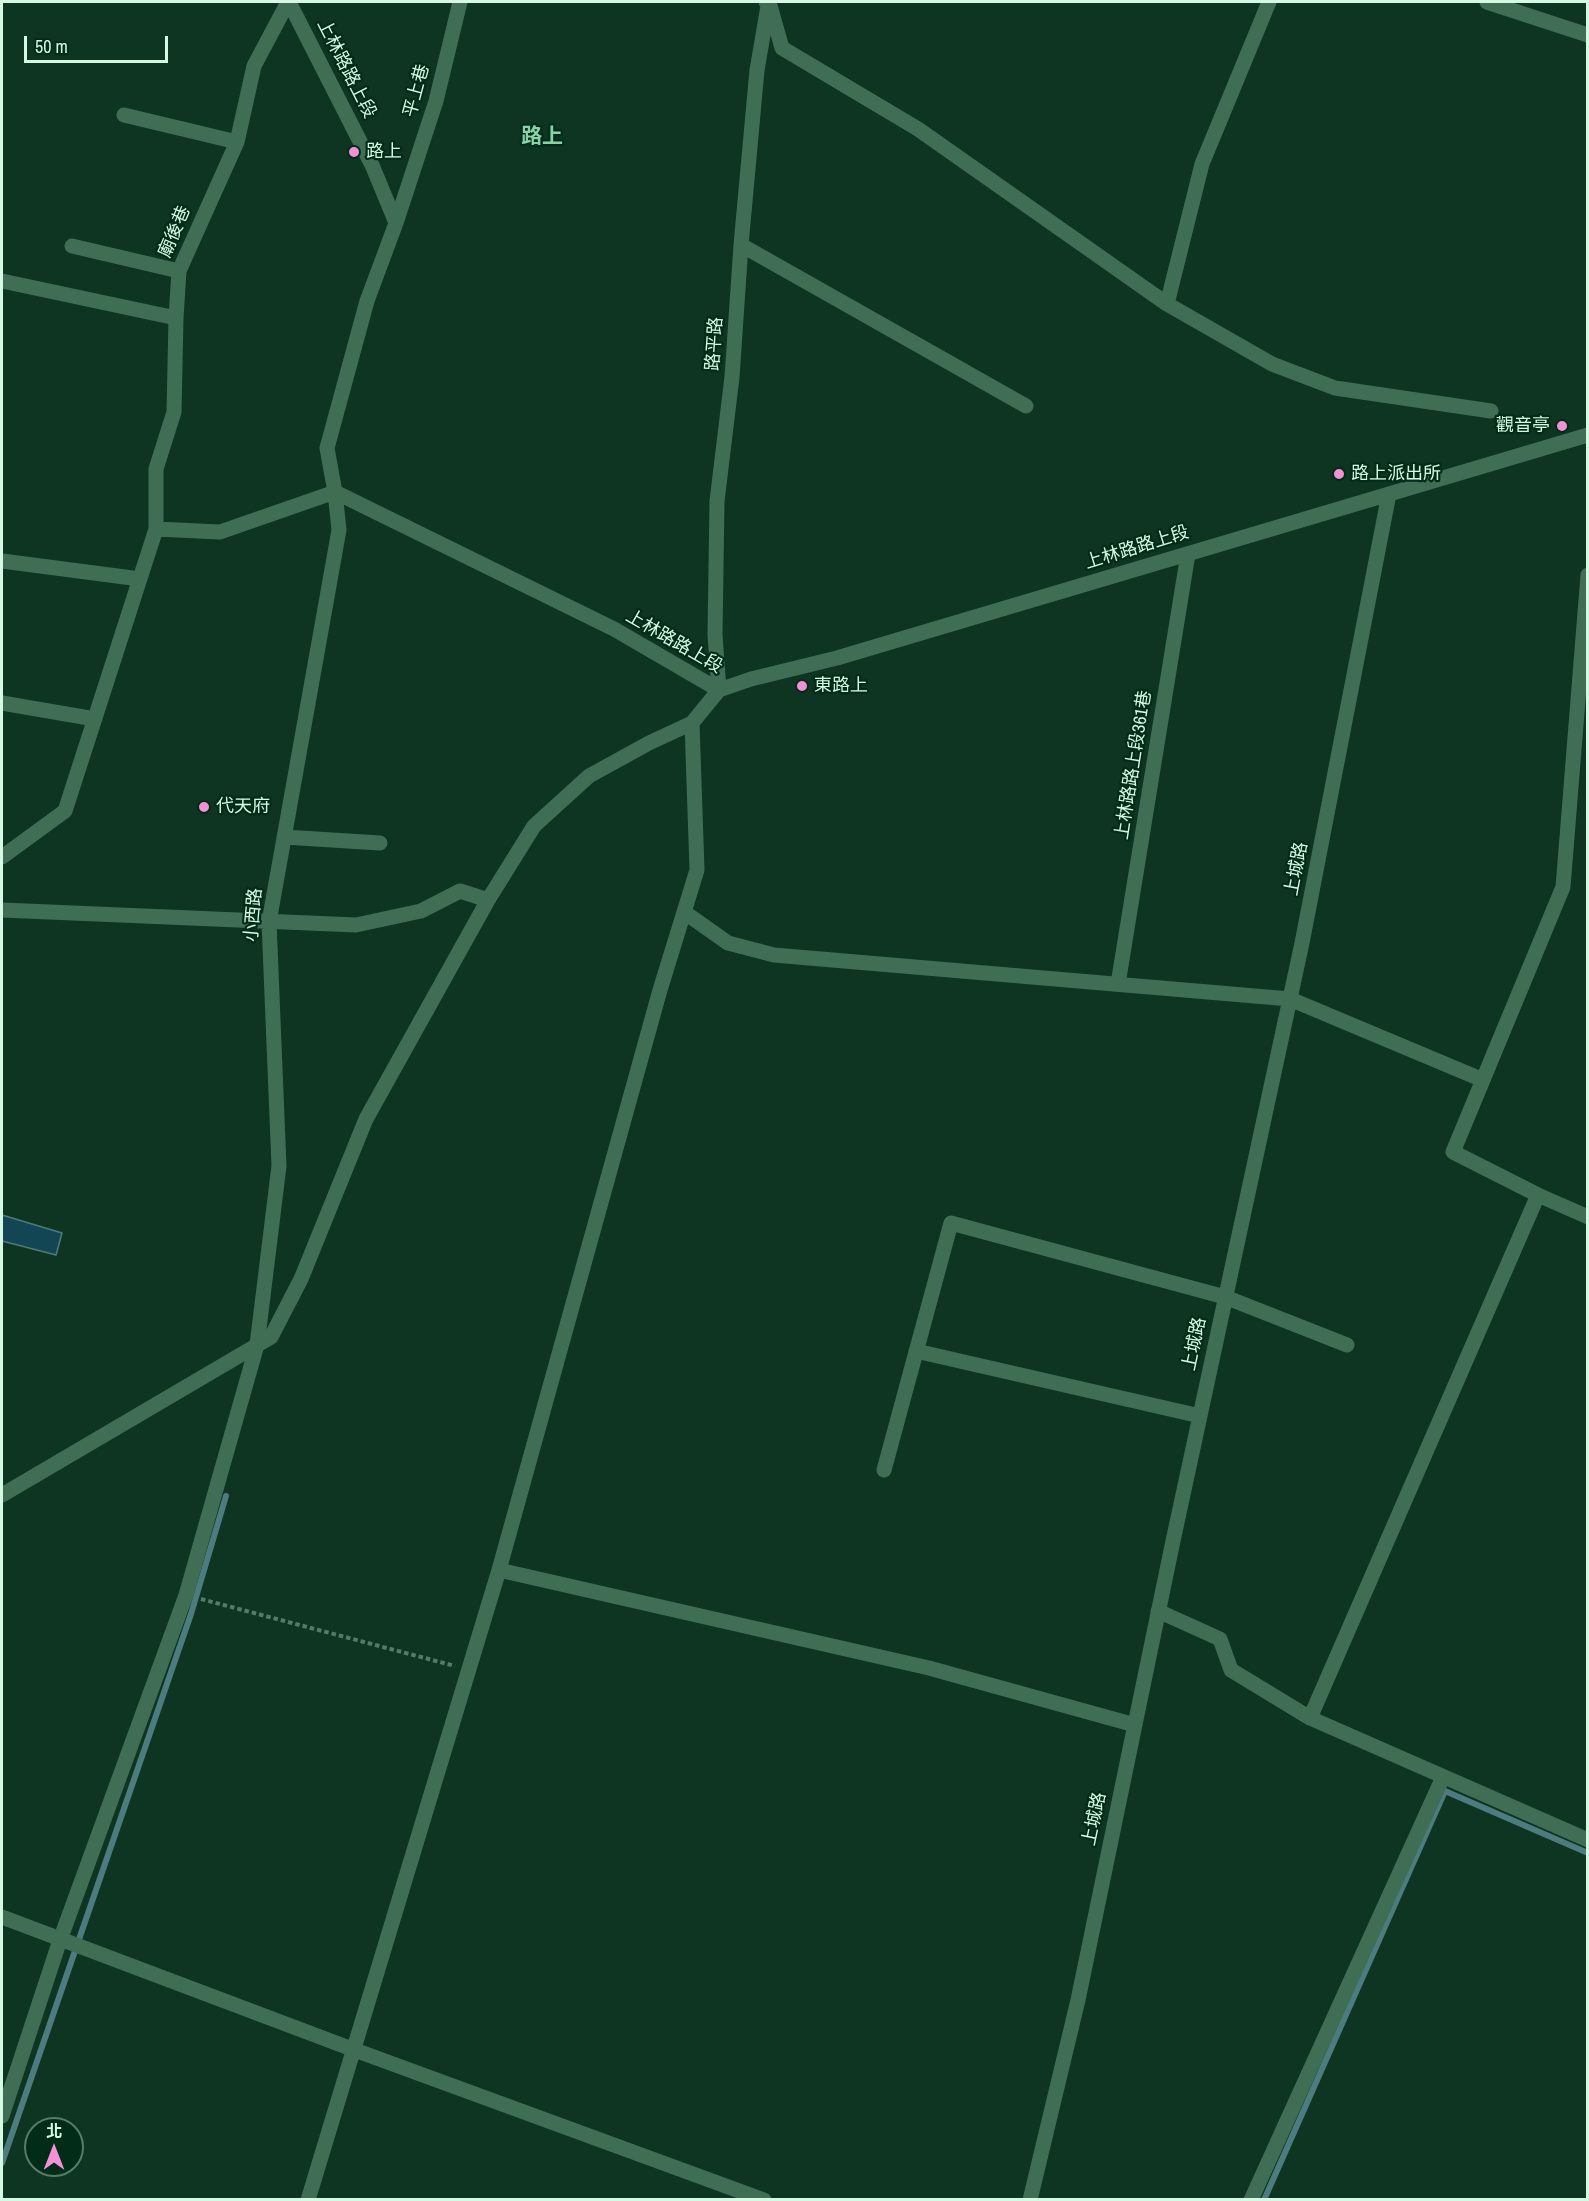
<!DOCTYPE html>
<html>
<head>
<meta charset="utf-8">
<style>
	body { margin:0 }
	#map { position:relative; width:1589px; height:2201px; overflow:hidden; background:#0e3522; font-family:"Archivo Narrow","Noto Sans TC",sans-serif }
	canvas { display:block }
	.frame { position:absolute; inset:0; border:3px solid #d5f9e3; pointer-events:none }
	.north { position:absolute; left:24px; top:2117px; width:60px; height:60px; box-sizing:border-box; background:#022b18; border:2px solid #567d69; border-radius:50%; rotate:0deg; font-size:16px; font-weight:700; line-height:24px; text-align:center; color:#d5f9e3 }
	.north::after { content:''; display:block; margin:auto; width:21px; height:27px; background:#f291d6; clip-path:polygon(50% 0,100% 100%,50% 72%,0 100%) }
	.scale { position:absolute; left:24px; top:36px; width:144px; height:27px; box-sizing:border-box; border:3px solid #d5f9e3; border-top:0; padding-left:8px; font-size:18px; line-height:21px; white-space:nowrap; color:#d5f9e3; -webkit-text-stroke:4px #022b18; paint-order:stroke }
</style>
</head>
<body>
<div id="map">
<canvas width="1589" height="2201"></canvas>
<div class="frame"></div>
<div class="north">北</div>
<div class="scale">50 m</div>
</div>
<script>
const ctx = document.querySelector('canvas').getContext('2d');
ctx.lineJoin = 'round';
function fillPath(path, color) {
  ctx.fillStyle = color;
  ctx.fill(path, 'evenodd');
}
function shape(rows) {
  const path = new Path2D();
  for (const r of rows) {
    path.moveTo(r[0], r[1]);
    for (let i = 2; i < r.length; i += 2) path.lineTo(r[i], r[i + 1]);
  }
  return path;
}
function trace(path, color, width, dash) {
  ctx.strokeStyle = color;
  ctx.lineWidth = width;
  ctx.lineCap = dash ? 'butt' : 'round';
  ctx.setLineDash(dash || []);
  ctx.stroke(path);
}
function drawText(font, color, halo, rows, align = 'center') {
  ctx.font = font + ' "Archivo Narrow","Noto Sans TC",sans-serif';
  ctx.lineWidth = 4.5;
  ctx.setLineDash([]);
  ctx.textBaseline = 'middle';
  ctx.strokeStyle = halo;
  ctx.fillStyle = color;
  for (const [text, x, y, turn = 0] of rows) {
    ctx.save();
    ctx.translate(x, y);
    ctx.rotate((+turn || 0) * Math.PI / 180);
    ctx.textAlign = isNaN(turn) ? turn : align;
    if (halo) ctx.strokeText(text, 0, 0);
    ctx.fillText(text, 0, 0);
    ctx.restore();
  }
}
const water = shape([
	[2,1215,62,1233,56,1255,2,1241,2,1215]
]);
fillPath(water, '#124654');
trace(water, '#4c7c7f', 1.5);
trace(shape([
	[2,2163,191,1614,226,1496],
	[1264,2200,1445,1791,1588,1853]
]), '#4c7c7f', 6);
trace(shape([
	[201,1599,455,1666]
]), '#557b67', 4, [4.5, 3]);
trace(shape([
	[289,2,372,165,396,223,367,301,327,448,335,492,614,629,719,690,751,679,837,658,1588,435],
	[766,2,769,2,782,48,918,129,1167,304,1272,364,1335,388,1491,411],
	[1487,2,1588,35],
	[124,115,237,142],
	[396,223,436,101,460,2],
	[741,245,1026,406],
	[72,246,179,271],
	[2,281,176,318],
	[1167,304,1202,164,1269,2],
	[156,529,156,469,174,412,176,318,179,271,237,142,254,66,288,2],
	[2,561,140,579],
	[719,690,715,635,717,501,732,377,741,245,757,70,768,6],
	[2,703,95,719],
	[284,837,380,843],
	[2,857,65,811,156,529,220,532,335,492,339,530,269,922,279,1166,257,1345,186,1595,60,1940,2,2116],
	[2,910,356,925,421,911,460,891,488,900],
	[684,912,728,943,774,955,1290,999,1483,1080],
	[1118,984,1188,554],
	[1538,1195,1588,1217],
	[916,1351,1200,1416],
	[884,1470,951,1223,1225,1297,1347,1345],
	[2,1495,271,1337,301,1279,366,1119,488,900,534,826,589,776,649,743,692,723,719,690],
	[499,1570,929,1668,1135,1725],
	[1158,1611,1220,1639,1231,1670,1310,1718,1588,1840],
	[1310,1718,1538,1195,1453,1152,1563,887,1588,575],
	[2,1917,352,2049,764,2200],
	[308,2200,499,1570,660,990,697,870,692,723],
	[1030,2200,1078,2000,1173,1541,1302,943,1389,494],
	[1251,2200,1443,1777]
]), '#406e55', 15);
for (const [x, y, r, color] of [
	[354,152,6,"#f291d6"],
	[1562,426,6,"#f291d6"],
	[1339,474,6,"#f291d6"],
	[802,686,6,"#f291d6"],
	[204,807,6,"#f291d6"]
]) {
  const dot = new Path2D();
  dot.arc(x, y, r, 0, 2 * Math.PI);
  ctx.fillStyle = color;
  ctx.fill(dot);
  trace(dot, '#022b18', 2);
}
drawText('18px', '#d5f9e3', '#022b18', [
	["上林路路上段",346,69,63],
	["平上巷",417,91,-75],
	["廟後巷",175,232,-67],
	["路平路",715,344,-86],
	["上林路路上段",1137,548,-17],
	["上林路路上段",674,642,30],
	["上林路路上段361巷",1134,765,-81],
	["上城路",1297,869,-79],
	["小西路",254,915,-85],
	["上城路",1195,1344,-78],
	["上城路",1095,1819,-78]
]);
drawText('18px', '#d5f9e3', '#022b18', [
	["路上",366,152],
	["觀音亭",1550,426,"right"],
	["路上派出所",1351,474],
	["東路上",814,686],
	["代天府",216,807]
], 'left');
drawText('bold 21px', '#89d2a8', '#022b18', [
	["路上",542,137]
]);
</script>
</body>
</html>
